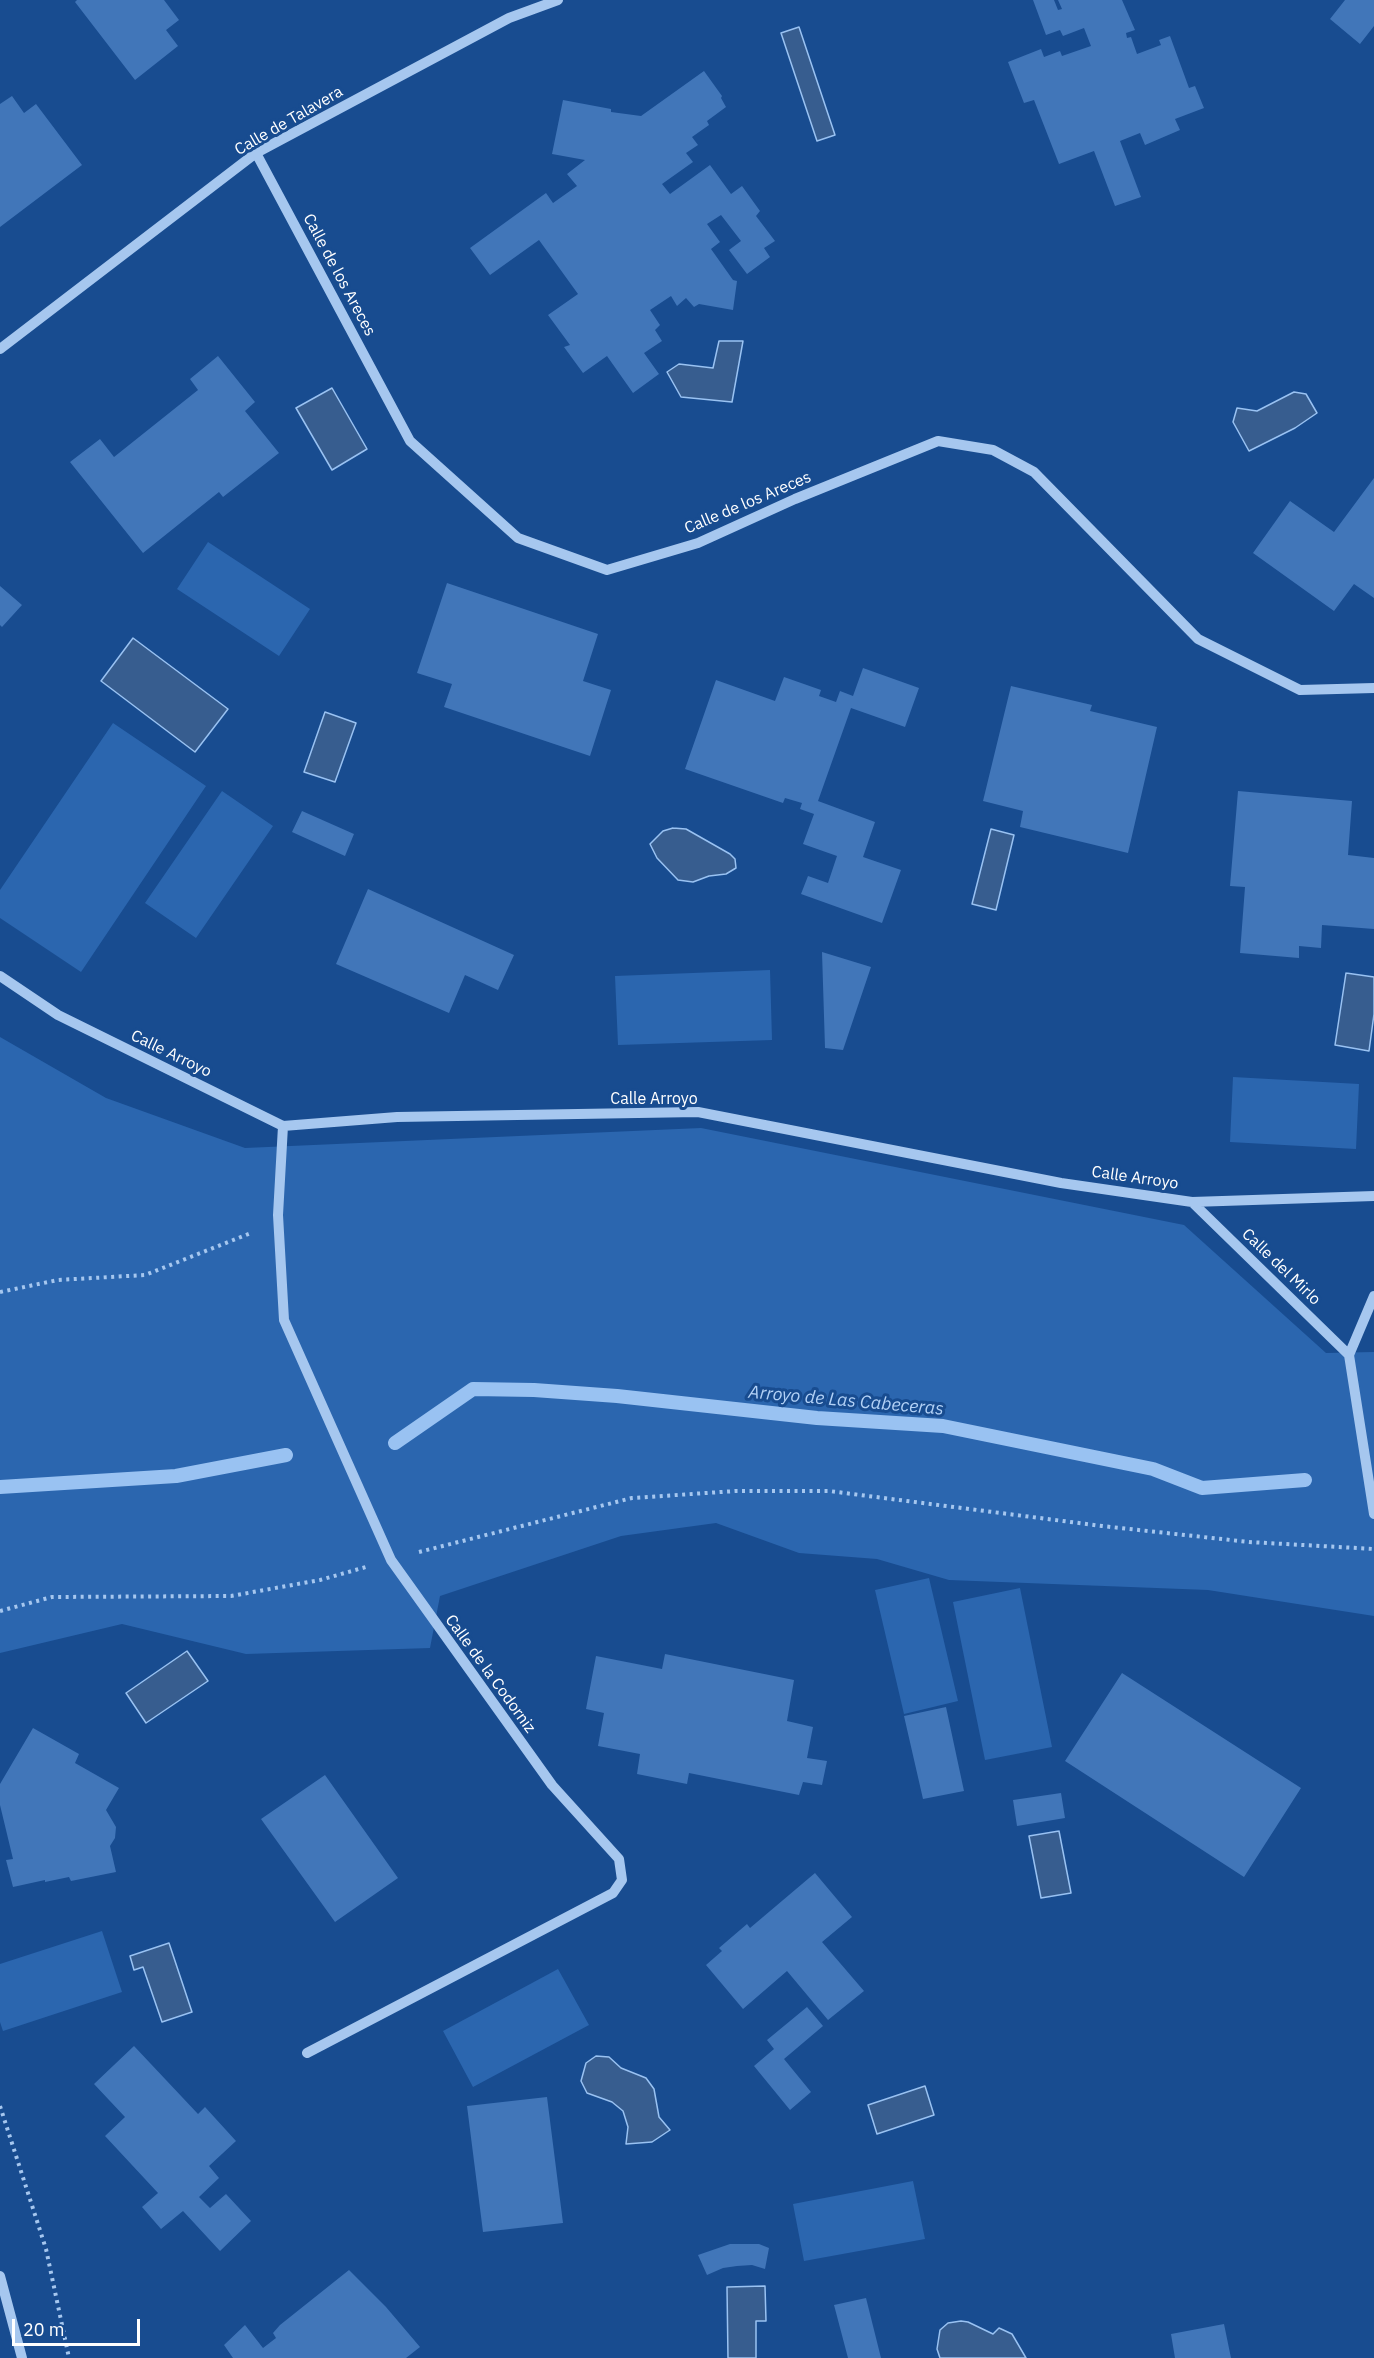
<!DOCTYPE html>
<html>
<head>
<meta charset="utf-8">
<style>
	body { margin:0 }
	#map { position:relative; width:1374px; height:2358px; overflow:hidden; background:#184c90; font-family:"IBM Plex Sans",sans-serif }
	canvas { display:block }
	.scale { position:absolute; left:12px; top:2319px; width:128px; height:27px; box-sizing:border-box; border:3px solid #fff; border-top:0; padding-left:8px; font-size:18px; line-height:21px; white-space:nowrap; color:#fff; -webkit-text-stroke:4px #184c90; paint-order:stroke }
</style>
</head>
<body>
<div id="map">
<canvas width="1374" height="2358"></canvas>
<div class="scale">20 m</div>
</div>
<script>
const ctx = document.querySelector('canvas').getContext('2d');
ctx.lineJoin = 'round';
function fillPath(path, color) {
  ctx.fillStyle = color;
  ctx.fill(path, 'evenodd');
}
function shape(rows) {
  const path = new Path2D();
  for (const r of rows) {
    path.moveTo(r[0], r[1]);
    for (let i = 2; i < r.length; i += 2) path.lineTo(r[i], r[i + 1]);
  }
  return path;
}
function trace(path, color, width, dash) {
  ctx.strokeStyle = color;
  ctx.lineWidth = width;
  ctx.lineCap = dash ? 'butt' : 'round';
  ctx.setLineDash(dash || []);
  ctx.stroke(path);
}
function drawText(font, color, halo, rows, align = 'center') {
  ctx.font = font + ' "IBM Plex Sans",sans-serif';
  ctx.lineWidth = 6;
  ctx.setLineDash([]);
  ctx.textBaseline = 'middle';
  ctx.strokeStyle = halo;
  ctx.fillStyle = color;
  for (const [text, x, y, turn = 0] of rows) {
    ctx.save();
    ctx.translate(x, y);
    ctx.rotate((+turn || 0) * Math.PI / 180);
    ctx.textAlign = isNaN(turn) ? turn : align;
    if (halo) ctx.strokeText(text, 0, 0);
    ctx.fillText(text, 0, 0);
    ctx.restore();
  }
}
fillPath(shape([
	[208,542,310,609,279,656,177,589],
	[113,723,206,786,81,972,0,918,0,890],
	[222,791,273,826,196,938,145,903],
	[770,970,772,1040,618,1045,615,976],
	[0,1037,106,1098,245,1148,701,1128,1184,1225,1326,1353,1374,1352,1374,1616,1208,1590,949,1580,877,1559,799,1553,716,1523,621,1536,440,1596,430,1648,246,1654,122,1624,0,1653],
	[1233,1077,1359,1084,1356,1149,1230,1142],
	[929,1578,958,1701,904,1714,875,1590],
	[1020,1588,1052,1747,985,1760,953,1602],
	[102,1931,122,1992,3,2031,0,2022,0,1964],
	[558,1969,589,2025,473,2087,443,2031],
	[913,2181,925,2239,804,2261,793,2204]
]), '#2b66af');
const water = shape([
	[799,27,835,135,817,141,781,33,799,27],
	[719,341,743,341,732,402,681,397,667,372,679,364,713,368,719,341],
	[332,388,367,449,332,470,296,408,332,388],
	[1294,392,1306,394,1317,413,1295,428,1249,451,1233,422,1237,408,1257,411,1294,392],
	[133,638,228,709,195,752,101,681,133,638],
	[325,712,356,723,335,782,304,772,325,712],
	[673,828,686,829,730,854,735,859,736,868,726,874,709,876,693,882,678,880,657,858,650,844,663,831,673,828],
	[991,829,1014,835,996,910,972,904,991,829],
	[1346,973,1374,977,1374,1014,1369,1051,1335,1045,1346,973],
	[187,1651,208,1681,146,1723,126,1693,187,1651],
	[1059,1831,1071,1893,1041,1898,1029,1836,1059,1831],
	[169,1943,192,2012,162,2022,143,1967,134,1970,130,1956,169,1943],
	[596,2056,609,2057,621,2068,646,2078,654,2089,659,2117,670,2130,652,2142,626,2144,628,2127,623,2111,612,2102,587,2093,581,2081,586,2063,596,2056],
	[925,2086,934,2115,877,2134,868,2105,925,2086],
	[765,2286,766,2321,756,2321,756,2358,728,2358,727,2287,765,2286],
	[961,2321,968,2322,993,2334,999,2328,1012,2334,1026,2358,940,2358,937,2349,940,2330,948,2323,961,2321]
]);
fillPath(water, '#375d8f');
trace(water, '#99c2f2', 1.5);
trace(shape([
	[395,1443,473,1389,534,1390,617,1396,817,1418,943,1426,1153,1469,1202,1488,1305,1480],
	[0,1487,176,1476,286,1455]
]), '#99c2f2', 14);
fillPath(shape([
	[77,0,164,0,179,20,166,30,178,46,135,80,75,2],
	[1033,0,1054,0,1058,10,1062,9,1058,0,1122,0,1135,30,1126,33,1127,38,1131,37,1137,54,1161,45,1159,40,1170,36,1189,88,1195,86,1204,108,1175,119,1180,130,1145,145,1140,133,1120,141,1141,197,1115,206,1094,151,1059,164,1034,100,1024,103,1008,62,1041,49,1044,57,1060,51,1062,56,1091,46,1084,28,1063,36,1060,30,1046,35],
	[1345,0,1374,0,1374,26,1360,44,1330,19],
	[704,71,722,96,721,98,726,107,707,121,709,125,692,137,698,145,686,153,693,162,662,184,670,194,710,165,731,194,742,186,760,211,756,216,775,241,764,248,770,257,747,274,729,250,741,241,721,215,707,224,720,242,711,249,733,280,737,281,733,310,699,304,694,307,686,298,677,306,671,296,650,310,660,325,655,330,662,341,644,353,659,374,633,393,607,356,583,373,564,347,570,345,548,315,578,294,539,240,490,275,470,248,546,193,553,203,577,186,567,174,585,160,552,154,563,100,611,109,611,112,641,116],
	[12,96,24,113,36,104,82,165,0,227,0,104],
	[218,356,255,402,245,411,279,453,223,497,219,492,143,553,70,462,100,439,114,457,198,390,190,379],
	[1374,478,1374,598,1354,584,1334,611,1253,553,1290,501,1334,532],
	[447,583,598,634,583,681,611,690,590,756,444,707,452,684,417,673],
	[0,586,22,605,2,627,0,625],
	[863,668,919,688,905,727,851,708,818,801,875,822,863,857,901,870,882,923,801,894,808,876,828,883,837,856,803,844,814,814,800,809,802,803,785,798,783,803,685,769,716,680,775,701,784,677,821,690,819,696,836,702,840,691,853,696],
	[1011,686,1092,705,1090,711,1157,727,1128,853,1020,827,1023,811,983,801],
	[1238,791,1352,801,1348,855,1374,858,1374,929,1322,925,1321,948,1299,946,1299,958,1240,953,1245,887,1230,886],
	[302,811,354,834,345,856,292,832],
	[368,889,514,955,498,990,465,975,449,1013,336,964],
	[822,952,871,967,843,1050,825,1048],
	[665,1654,794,1680,787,1721,813,1727,807,1758,827,1761,822,1785,803,1782,799,1795,689,1773,687,1784,637,1774,640,1754,598,1746,604,1713,586,1709,596,1656,662,1669],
	[1122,1673,1301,1788,1244,1877,1065,1761],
	[946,1707,964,1791,923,1799,904,1716],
	[33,1728,79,1754,75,1763,119,1788,106,1810,116,1827,115,1838,110,1846,116,1872,71,1881,69,1877,45,1882,45,1880,13,1887,6,1860,13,1859,0,1805,0,1784],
	[325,1775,398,1878,335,1922,261,1819],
	[1061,1793,1065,1818,1017,1826,1013,1800],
	[815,1873,852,1917,822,1942,864,1991,828,2020,787,1971,743,2009,706,1965,722,1951,719,1948,747,1924,750,1928],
	[807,2007,823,2026,784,2059,811,2092,790,2110,754,2066,774,2049,767,2040],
	[134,2046,198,2114,205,2107,236,2141,209,2166,219,2178,199,2197,210,2208,226,2194,251,2221,220,2251,183,2211,161,2229,142,2207,158,2193,105,2136,125,2117,94,2084],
	[547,2097,563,2223,483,2232,467,2106],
	[730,2244,759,2244,769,2248,765,2269,752,2265,737,2266,723,2268,707,2275,698,2255],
	[349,2270,386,2307,420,2347,406,2358,233,2358,224,2345,245,2325,263,2348,276,2338,273,2333,280,2325],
	[866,2298,881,2358,848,2358,834,2305],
	[1224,2324,1231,2358,1175,2358,1171,2334]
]), '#4176b9');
trace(shape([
	[0,1292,58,1280,145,1275,251,1233],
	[419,1552,632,1498,736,1491,829,1491,1102,1526,1249,1542,1374,1549],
	[0,1611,52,1597,231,1596,320,1580,366,1567],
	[0,2106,46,2249,69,2358]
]), '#a6c7ef', 4, [3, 4.5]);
trace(shape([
	[256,153,410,441,518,538,607,570,698,543,795,499,938,441,993,450,1034,472,1198,639,1300,690,1374,688],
	[0,349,256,153,509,18,558,0],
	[0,976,58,1015,283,1126,397,1117,698,1112,1061,1183,1192,1202,1374,1196],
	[283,1126,278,1215,284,1320,391,1560,552,1785,619,1859,622,1880,613,1893,307,2053],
	[1192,1202,1349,1355],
	[1374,1296,1349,1355,1374,1514],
	[0,2276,22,2358]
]), '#a6c7ef', 10);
drawText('16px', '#fff', '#184c90', [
	["Calle de Talavera",289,121,-30],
	["Calle de los Areces",339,275,62],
	["Calle de los Areces",748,503,-23],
	["Calle Arroyo",171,1054,26],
	["Calle Arroyo",654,1099],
	["Calle Arroyo",1135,1178,8],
	["Calle del Mirlo",1281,1267,44],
	["Calle de la Codorniz",490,1674,54]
]);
drawText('italic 18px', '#b2d1f6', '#184c90', [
	["Arroyo de Las Cabeceras",846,1401,5]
]);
</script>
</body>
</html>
